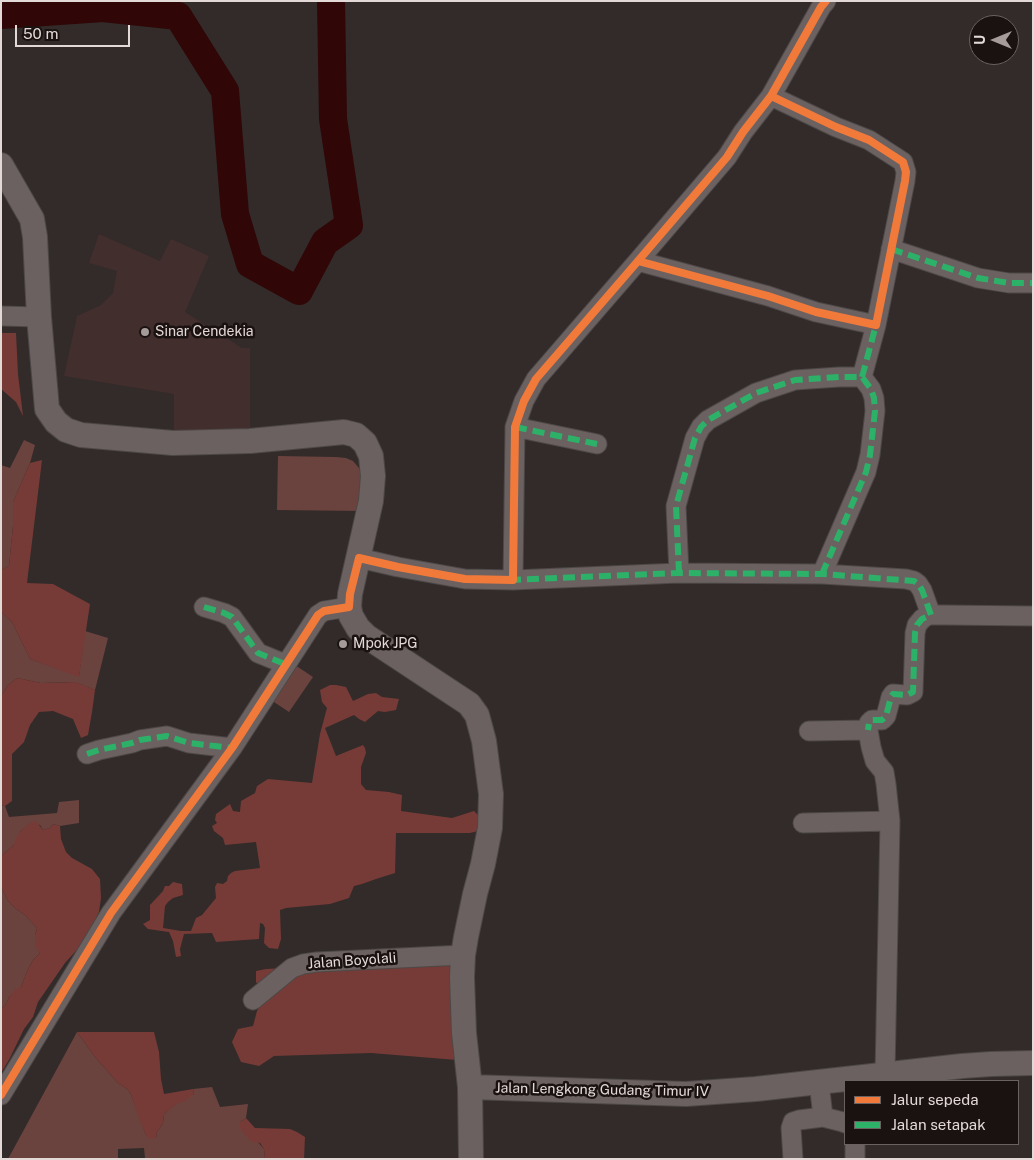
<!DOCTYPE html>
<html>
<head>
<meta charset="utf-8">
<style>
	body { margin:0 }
	#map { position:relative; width:1034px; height:1160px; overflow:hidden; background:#322b2a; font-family:"Public Sans",sans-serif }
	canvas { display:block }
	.frame { position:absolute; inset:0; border:2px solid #e3d9d7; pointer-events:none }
	.legend { position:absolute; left:844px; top:1080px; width:175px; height:65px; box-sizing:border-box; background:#191211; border:1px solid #6a6260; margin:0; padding:6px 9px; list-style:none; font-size:15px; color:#e3d9d7 }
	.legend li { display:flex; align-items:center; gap:10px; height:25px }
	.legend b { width:25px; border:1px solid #6a6260 }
	.north { position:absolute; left:969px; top:15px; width:50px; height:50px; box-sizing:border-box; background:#191211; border:1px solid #6a6260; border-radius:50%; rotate:270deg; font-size:14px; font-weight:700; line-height:20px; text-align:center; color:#e3d9d7 }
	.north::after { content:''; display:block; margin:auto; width:18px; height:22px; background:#a59c9a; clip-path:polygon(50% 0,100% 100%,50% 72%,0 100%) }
	.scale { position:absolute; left:15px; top:25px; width:115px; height:22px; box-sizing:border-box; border:2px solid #e3d9d7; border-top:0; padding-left:6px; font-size:15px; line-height:18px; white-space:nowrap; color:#e3d9d7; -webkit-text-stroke:4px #191211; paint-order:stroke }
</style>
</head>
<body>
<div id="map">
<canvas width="1034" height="1160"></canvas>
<div class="frame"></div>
<ul class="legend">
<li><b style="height:6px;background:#f17a3a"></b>Jalur sepeda</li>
<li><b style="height:6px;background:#2db169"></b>Jalan setapak</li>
</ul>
<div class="north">U</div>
<div class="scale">50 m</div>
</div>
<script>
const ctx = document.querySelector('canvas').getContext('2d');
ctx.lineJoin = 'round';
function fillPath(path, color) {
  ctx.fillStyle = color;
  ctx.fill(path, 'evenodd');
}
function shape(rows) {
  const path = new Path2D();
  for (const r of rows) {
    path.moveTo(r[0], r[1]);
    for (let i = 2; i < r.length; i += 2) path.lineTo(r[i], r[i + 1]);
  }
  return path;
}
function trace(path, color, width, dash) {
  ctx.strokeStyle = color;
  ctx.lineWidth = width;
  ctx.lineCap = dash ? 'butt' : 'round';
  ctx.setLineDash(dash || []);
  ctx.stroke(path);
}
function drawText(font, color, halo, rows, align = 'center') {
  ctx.font = font + ' "Public Sans",sans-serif';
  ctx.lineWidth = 5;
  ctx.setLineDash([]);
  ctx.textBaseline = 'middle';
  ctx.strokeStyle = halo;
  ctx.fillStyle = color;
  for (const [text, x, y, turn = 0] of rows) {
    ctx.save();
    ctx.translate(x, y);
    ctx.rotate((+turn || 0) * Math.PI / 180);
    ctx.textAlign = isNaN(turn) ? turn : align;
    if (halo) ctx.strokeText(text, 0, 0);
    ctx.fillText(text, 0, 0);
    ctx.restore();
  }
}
fillPath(shape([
	[99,234,160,261,171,239,209,256,185,312,242,348,250,348,250,434,174,431,174,394,64,376,77,316,101,305,113,293,117,271,89,263]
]), '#422e2c');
fillPath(shape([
	[24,440,35,445,30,463,13,502,13,526,9,566,1,570,1,465,10,468],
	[278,456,336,457,346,458,353,461,359,468,363,477,364,511,277,510],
	[1,612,12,622,30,659,79,676,85,631,108,638,95,690,75,682,41,683,17,678,8,685,1,696],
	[295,665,313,677,289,712,271,700],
	[79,800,79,823,60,826,53,824,50,828,43,830,40,825,31,823,21,831,14,845,1,856,1,805,5,806,9,817,57,813,59,802],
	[1,887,8,901,15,908,25,915,37,928,35,935,40,953,33,960,28,969,21,987,9,997,5,1006,1,1008],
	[77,1032,95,1057,118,1083,127,1089,131,1094,146,1135,156,1138,157,1132,163,1123,164,1114,178,1102,194,1094,193,1089,212,1087,220,1107,248,1104,246,1118,240,1122,264,1149,265,1159,168,1159,168,1158,142,1159,145,1158,144,1148,118,1149,118,1159,8,1159]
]), '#6b433e');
fillPath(shape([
	[1,333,16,333,18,374,23,416,16,402,1,389],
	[42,460,27,583,53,584,90,604,79,677,30,659,12,622,1,612,1,570,9,566,13,526,13,502,30,463],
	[17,678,41,683,76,682,95,690,92,712,88,735,81,738,73,719,53,711,39,712,30,725,24,742,12,754,12,801,5,806,1,805,1,696,8,685],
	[330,685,336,685,346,687,353,701,368,694,376,693,382,697,399,699,396,710,385,712,378,711,365,722,359,719,354,715,325,728,336,756,363,745,365,748,366,753,361,767,361,784,366,790,389,792,402,795,401,811,452,818,474,811,479,816,478,831,470,833,396,833,395,873,376,879,362,884,354,886,349,898,330,904,286,908,280,910,281,939,278,949,269,948,264,943,265,928,263,924,260,923,259,939,216,942,212,933,184,934,180,949,181,956,176,957,173,941,169,932,148,929,143,924,150,920,150,905,163,891,165,886,169,886,173,882,182,884,183,895,173,898,168,902,165,906,163,928,181,931,191,931,196,918,202,915,216,898,215,887,217,883,223,884,227,881,228,876,231,873,235,871,260,868,256,842,225,845,223,838,214,831,212,826,217,823,215,820,216,814,230,804,233,811,240,812,241,801,255,793,257,786,268,779,312,783,320,734,327,708,322,702,320,690],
	[36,821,43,830,50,828,53,824,60,826,61,839,66,852,72,858,92,869,100,879,101,898,99,912,90,932,84,942,65,963,38,1002,33,1017,24,1029,10,1058,1,1073,1,1008,5,1006,9,997,15,989,21,987,28,969,33,960,40,953,35,946,35,935,37,928,25,915,15,908,8,901,1,887,1,856,14,845,15,839,21,831,30,823],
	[452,959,457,1060,371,1053,274,1056,259,1066,241,1062,232,1042,238,1029,253,1026,257,1011,266,996,256,982,256,971,266,969],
	[77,1032,154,1032,159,1052,161,1079,164,1094,193,1089,194,1094,184,1102,178,1103,164,1114,163,1123,157,1132,156,1138,149,1139,146,1135,139,1118,131,1094,127,1089,118,1083,95,1057],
	[246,1118,255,1128,290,1129,297,1132,305,1137,304,1159,265,1159,264,1149,260,1143,252,1142,245,1135,240,1128,240,1122]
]), '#763b36');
trace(shape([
	[1,15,103,8,178,16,225,91,235,214,250,264,299,291,325,242,349,225,333,119,331,1]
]), '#300606', 28);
const minor = shape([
	[891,249,978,278,1009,283,1033,283],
	[638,261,768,296,816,312,876,325,905,181,906,172,903,162,869,140,836,127,771,96],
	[1,316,39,317],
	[862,377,876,325],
	[515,427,597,444],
	[359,558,398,567,465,579,513,580,679,573,822,574,906,579,914,581,918,584,922,590,931,615],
	[679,573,676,506,695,438,701,427,708,420,756,393,795,380,839,377,862,377,871,389,874,398,875,411,870,455,866,472,822,574],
	[513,580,515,427,524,401,536,379,638,261,727,157,743,132,771,96,821,7,826,1],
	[204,607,224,613,232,617,258,653,285,664],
	[868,730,869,723,872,720,882,720,886,716,891,697,893,694,907,695,913,692,915,633,917,625,922,619,928,615,943,615,1033,616],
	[809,731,868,730,871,747,875,761,884,772,886,784,890,821,885,1074],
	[87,754,99,750,132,743,140,740,167,736,189,743,232,748],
	[803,823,890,821],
	[253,1000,292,968,303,964,317,962,463,955],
	[819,1082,823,1117],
	[1,1095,111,913,232,748,318,615,324,611,349,607],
	[855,1144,855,1159],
	[793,1159,791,1128,793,1122,799,1120,823,1117,843,1122,845,1123]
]);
const tertiary = shape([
	[1,165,32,219,35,237,39,317,47,409,56,422,66,430,81,435,173,443,250,441,344,432,356,435,365,443,371,456,373,476,371,501,350,594,349,607,351,616,358,628,366,636,469,704,477,715,484,741,491,794,490,828,483,864,475,894,466,937,463,955,462,977,464,1033,470,1087,471,1159],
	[470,1087,686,1094,756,1089,962,1066,991,1064,1033,1063]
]);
trace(minor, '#4d4847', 21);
trace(tertiary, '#4d4847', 26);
trace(minor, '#6b6160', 19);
trace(tertiary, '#6b6160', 24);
trace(shape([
	[891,249,978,278,1009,283,1033,283],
	[862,377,876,325],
	[515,427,597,444],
	[679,573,676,506,695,438,701,427,708,420,756,393,795,380,839,377,862,377,871,389,874,398,875,411,870,455,866,472,822,574],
	[509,580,679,573,822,574,914,581,918,584,922,590,931,615,922,619,917,625,915,633,913,692,907,695,893,694,891,697,886,716,882,720,872,720,869,723,868,730],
	[204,607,224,613,232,617,258,653,285,664],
	[87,754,99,750,132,743,140,740,167,736,189,743,232,748]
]), '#2db169', 6, [12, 6]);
trace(shape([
	[638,261,768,296,816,312,876,325,905,181,906,172,903,162,869,140,836,127,771,96],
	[1,1095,111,913,232,748,318,615,324,611,349,607,350,594,359,558,398,567,465,579,513,580,515,427,524,401,536,379,638,261,727,157,743,132,771,96,821,7,826,1]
]), '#f17a3a', 8);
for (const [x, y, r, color] of [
	[145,332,5,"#a59c9a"],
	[343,644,5,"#a59c9a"]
]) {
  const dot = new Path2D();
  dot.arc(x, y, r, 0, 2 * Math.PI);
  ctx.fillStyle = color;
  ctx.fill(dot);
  trace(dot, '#191211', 2);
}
drawText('14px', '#e3d9d7', '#191211', [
	["Sinar Cendekia",155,332],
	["Mpok JPG",353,644]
], 'left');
drawText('14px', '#e3d9d7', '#191211', [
	["Jalan Boyolali",352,961,-4],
	["Jalan Lengkong Gudang Timur IV",602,1090,1]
]);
</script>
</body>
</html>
